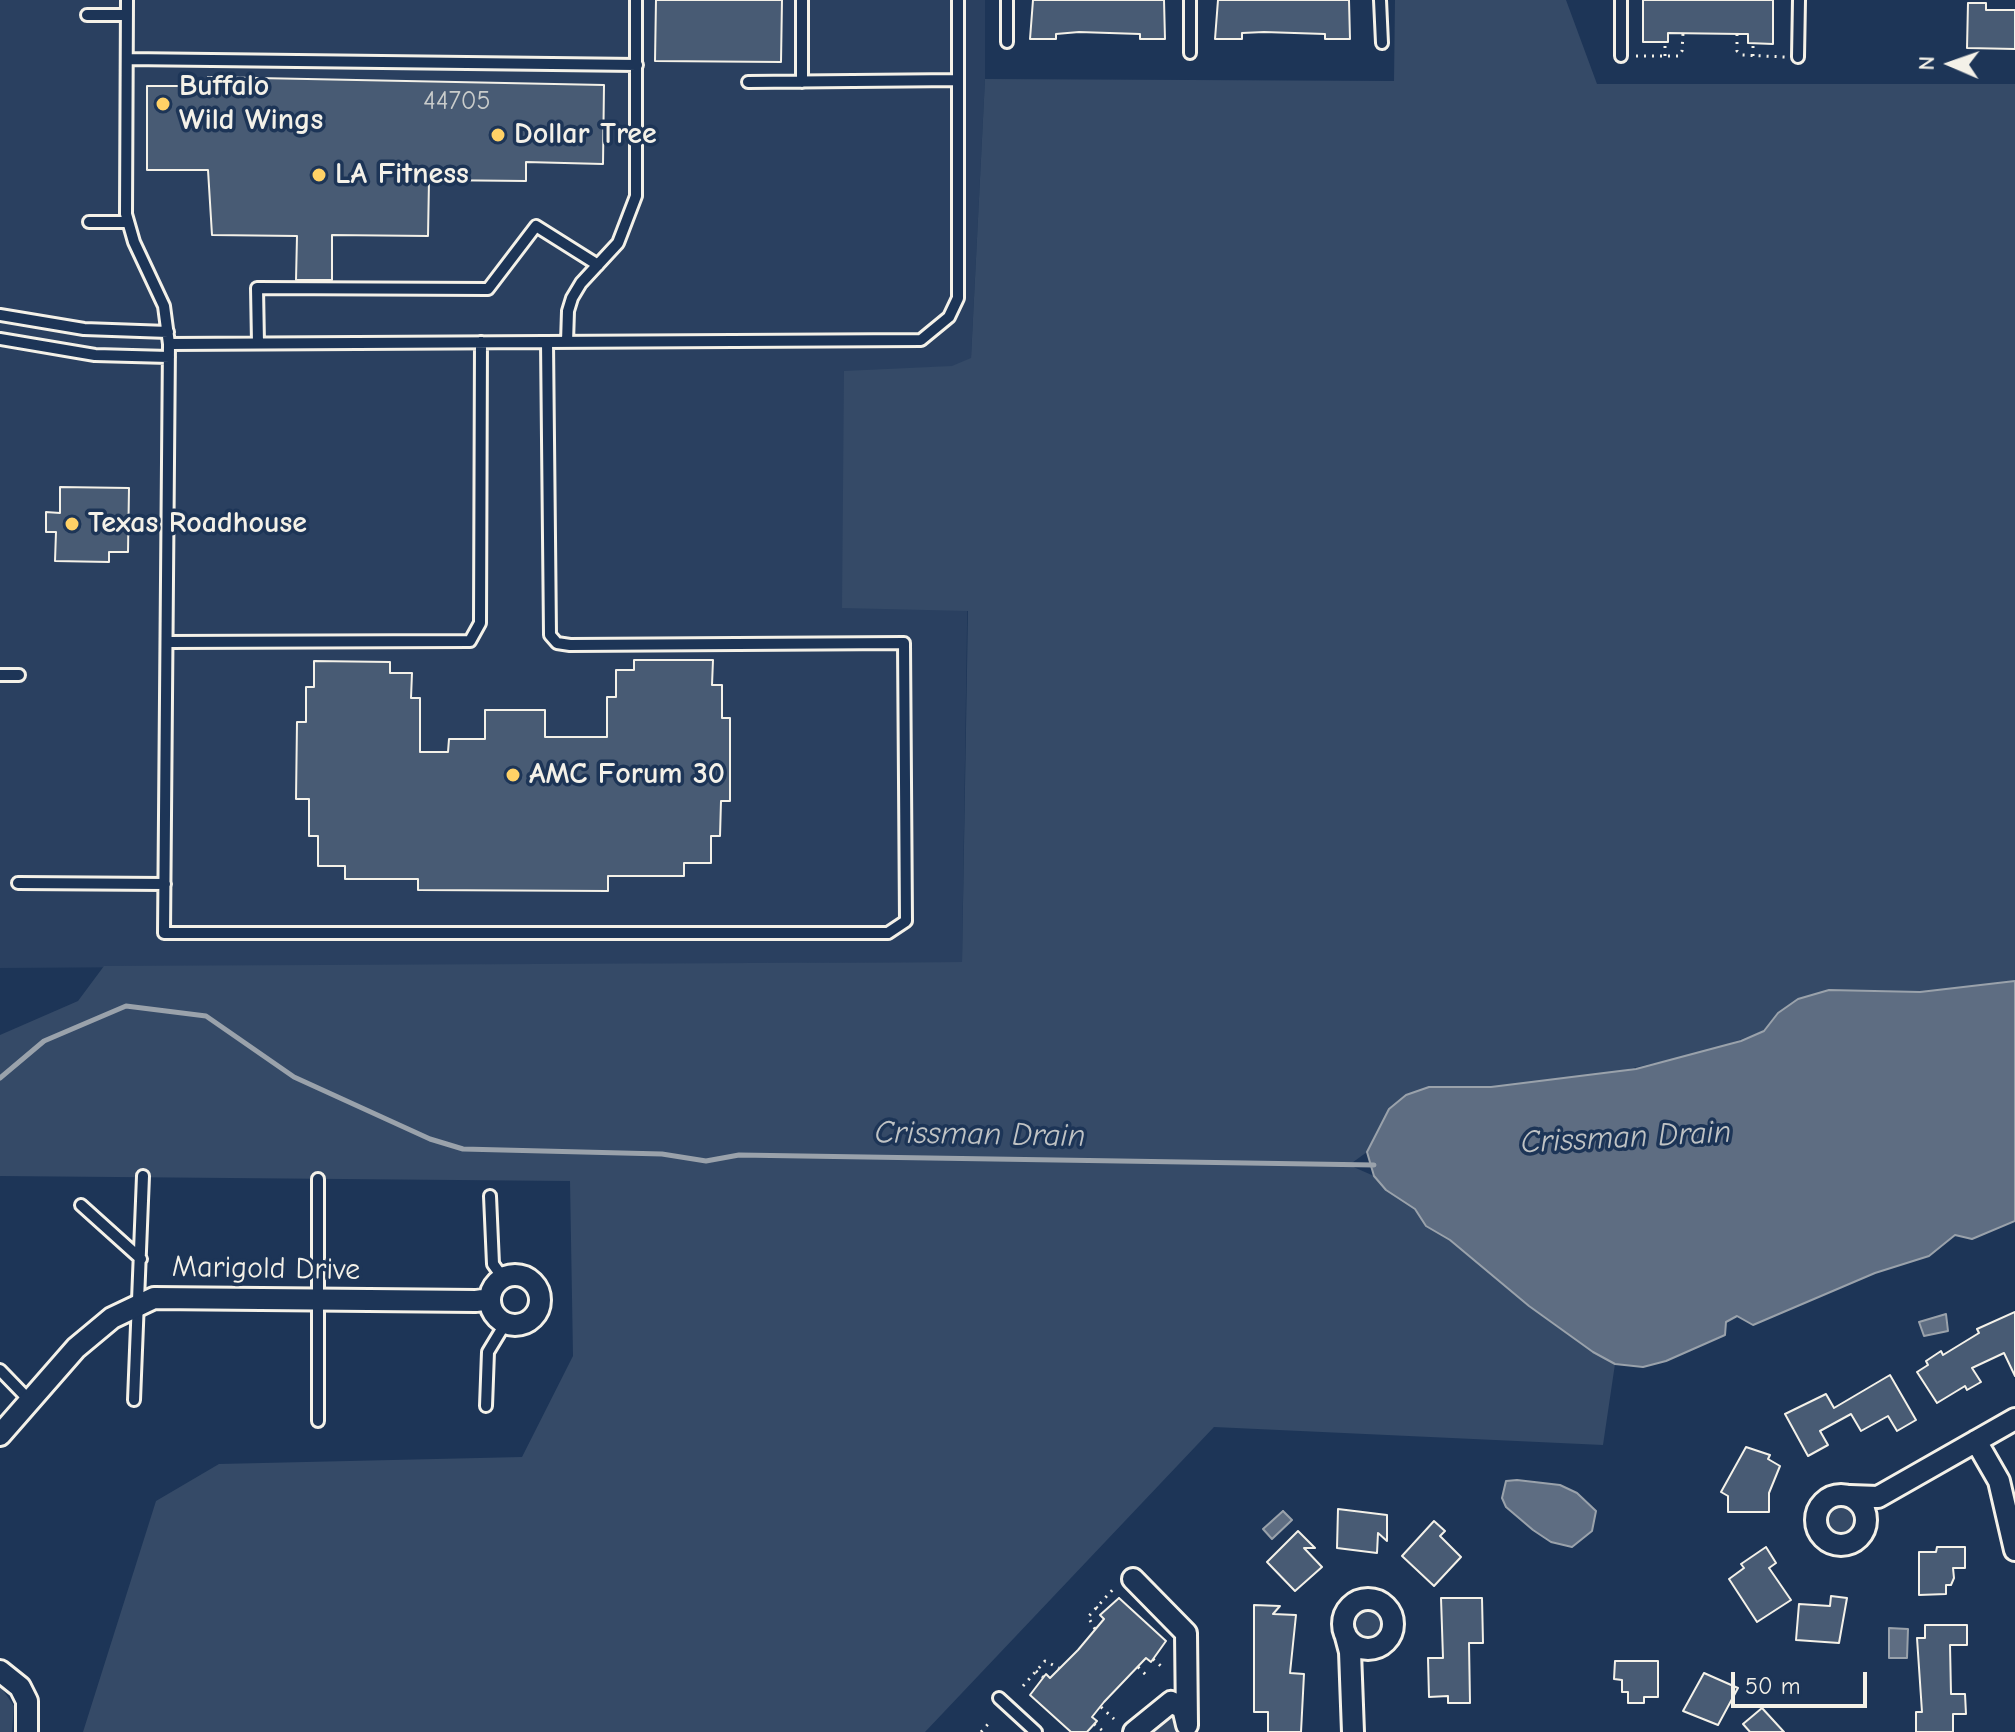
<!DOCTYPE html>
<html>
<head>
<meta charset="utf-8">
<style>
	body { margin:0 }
	#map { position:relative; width:2015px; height:1732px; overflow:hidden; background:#1d3557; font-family:"Comic Neue",sans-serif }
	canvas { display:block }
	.north { position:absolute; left:1911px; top:24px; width:80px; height:80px; -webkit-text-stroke:6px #1d3557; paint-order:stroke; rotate:272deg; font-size:22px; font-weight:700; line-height:32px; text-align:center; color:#f4f1e8 }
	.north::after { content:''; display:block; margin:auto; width:28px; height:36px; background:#f4f1e8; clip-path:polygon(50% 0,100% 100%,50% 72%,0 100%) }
	.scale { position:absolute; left:1731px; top:1672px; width:136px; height:36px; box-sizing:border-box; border:4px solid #f4f1e8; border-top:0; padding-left:10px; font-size:24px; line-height:28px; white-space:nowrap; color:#f4f1e8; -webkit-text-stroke:6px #1d3557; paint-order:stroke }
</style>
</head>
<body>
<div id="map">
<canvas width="2015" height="1732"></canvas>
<div class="north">N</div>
<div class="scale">50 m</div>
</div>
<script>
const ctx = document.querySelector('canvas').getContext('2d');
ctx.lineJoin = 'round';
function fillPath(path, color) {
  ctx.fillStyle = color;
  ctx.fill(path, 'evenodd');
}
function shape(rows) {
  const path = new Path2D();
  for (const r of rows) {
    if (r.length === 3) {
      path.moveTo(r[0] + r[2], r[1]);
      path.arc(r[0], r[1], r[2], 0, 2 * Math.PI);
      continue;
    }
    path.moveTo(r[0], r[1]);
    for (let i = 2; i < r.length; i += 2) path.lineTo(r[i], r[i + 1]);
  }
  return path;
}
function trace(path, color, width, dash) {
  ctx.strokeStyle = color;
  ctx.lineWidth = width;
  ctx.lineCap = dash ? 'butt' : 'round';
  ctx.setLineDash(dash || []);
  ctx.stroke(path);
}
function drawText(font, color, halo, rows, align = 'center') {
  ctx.font = font + ' "Comic Neue",sans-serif';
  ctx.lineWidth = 7;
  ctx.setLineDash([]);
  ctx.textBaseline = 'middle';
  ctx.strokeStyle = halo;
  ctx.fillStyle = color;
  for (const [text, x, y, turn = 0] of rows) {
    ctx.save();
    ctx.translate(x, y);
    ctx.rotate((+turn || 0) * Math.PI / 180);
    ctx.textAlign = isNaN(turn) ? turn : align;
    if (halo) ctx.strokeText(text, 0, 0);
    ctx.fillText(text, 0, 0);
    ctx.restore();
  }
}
fillPath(shape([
	[0,0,985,0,985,79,971,358,962,962,0,968]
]), '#2a4060');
fillPath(shape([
	[1395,0,1566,0,1597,84,2015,84,2015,981,1919,992,1859,990,1778,1013,1764,1031,1709,1051,1606,1074,1491,1087,1429,1087,1389,1109,1367,1152,1349,1165,1374,1176,1386,1190,1415,1209,1426,1226,1450,1240,1559,1328,1615,1364,1603,1445,1214,1427,925,1732,83,1732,156,1501,219,1464,522,1457,573,1356,570,1181,0,1176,0,1035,78,1001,104,966,962,962,968,611,842,608,844,371,952,366,971,358,985,79,1394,81],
	[1840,1520,13],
	[1368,1623,13],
	[0,1686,14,1706,12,1732,0,1732],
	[1171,1713,1176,1716,1175,1732,1146,1732]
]), '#354a67');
const water = shape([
	[2015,981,2015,1221,1972,1239,1955,1235,1929,1256,1875,1273,1753,1325,1737,1316,1726,1322,1725,1335,1666,1361,1643,1367,1615,1364,1593,1352,1529,1306,1450,1240,1426,1226,1415,1209,1386,1190,1374,1176,1367,1152,1389,1109,1406,1095,1429,1087,1491,1087,1636,1069,1741,1041,1764,1031,1778,1013,1798,999,1829,990,1920,992,2015,981],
	[1946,1314,1948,1331,1924,1336,1919,1322,1946,1314],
	[1517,1480,1560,1485,1577,1493,1596,1511,1592,1531,1572,1547,1551,1542,1533,1530,1506,1507,1502,1498,1506,1481,1517,1480],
	[1283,1511,1292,1520,1272,1539,1263,1529,1283,1511],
	[1889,1628,1908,1629,1907,1658,1889,1658,1889,1628]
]);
fillPath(water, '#5e6d82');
trace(water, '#9aa2ab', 2);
trace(shape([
	[0,1078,44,1041,126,1006,206,1016,294,1077,430,1139,463,1149,662,1154,706,1161,739,1155,1374,1165]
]), '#9aa2ab', 5);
const building = shape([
	[656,0,782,0,781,62,655,61,656,0],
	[1033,0,1164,0,1165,39,1140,39,1140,34,1079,32,1056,34,1056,39,1030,39,1033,0],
	[1218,0,1349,0,1350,39,1325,39,1325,34,1264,32,1242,33,1242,39,1215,39,1218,0],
	[1643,0,1773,0,1773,44,1748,43,1748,34,1741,34,1668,33,1668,42,1643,42,1643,0],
	[1968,3,1986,3,1986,10,2015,10,2015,49,1967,48,1968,3],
	[208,77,604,85,603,164,526,162,526,181,429,180,428,236,332,235,332,280,296,280,297,236,212,235,208,170,147,170,147,86,208,86,208,77],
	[60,487,129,488,128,552,109,552,109,562,55,561,56,532,46,532,46,512,60,513,60,487],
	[634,660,713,660,712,685,722,685,722,718,730,718,730,801,721,801,720,836,711,836,711,863,684,863,684,876,608,876,608,891,418,890,418,879,345,879,345,866,318,866,318,836,309,836,309,799,296,799,297,722,306,722,306,687,314,687,314,661,390,662,390,673,412,673,411,698,420,698,420,752,448,752,449,739,485,739,485,710,545,710,545,737,607,737,607,697,616,697,616,670,634,670,634,660],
	[2015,1312,2015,1376,2004,1353,1972,1368,1981,1382,1967,1390,1965,1386,1937,1403,1917,1372,1928,1365,1926,1361,1941,1351,1943,1355,1979,1333,1977,1329,2015,1312],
	[1890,1375,1916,1420,1897,1431,1888,1416,1861,1431,1851,1414,1820,1431,1828,1445,1808,1456,1785,1414,1826,1394,1834,1408,1890,1375],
	[1746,1447,1770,1455,1768,1459,1780,1466,1769,1493,1769,1512,1728,1512,1728,1496,1721,1492,1746,1447],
	[1338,1509,1387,1515,1387,1541,1378,1533,1377,1553,1337,1548,1338,1509],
	[1434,1521,1445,1531,1440,1536,1461,1557,1434,1586,1402,1556,1434,1521],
	[1298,1531,1315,1548,1304,1548,1322,1567,1295,1591,1267,1562,1298,1531],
	[1766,1547,1776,1563,1769,1568,1791,1600,1757,1622,1729,1579,1744,1568,1741,1564,1766,1547],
	[1937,1547,1965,1547,1965,1568,1953,1568,1954,1578,1951,1585,1946,1585,1946,1594,1919,1595,1919,1552,1936,1552,1937,1547],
	[1831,1596,1847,1598,1839,1643,1796,1640,1799,1604,1830,1606,1831,1596],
	[1119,1598,1166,1641,1151,1662,1146,1658,1104,1702,1092,1717,1097,1721,1087,1732,1071,1732,1030,1695,1046,1674,1050,1678,1078,1650,1104,1619,1100,1615,1119,1598],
	[1441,1598,1482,1598,1483,1643,1469,1643,1470,1703,1448,1703,1448,1696,1429,1697,1428,1658,1443,1658,1441,1598],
	[1254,1605,1280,1606,1273,1614,1296,1615,1290,1673,1304,1674,1301,1732,1268,1732,1268,1712,1254,1712,1254,1605],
	[1925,1625,1967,1625,1967,1645,1950,1645,1951,1694,1965,1694,1966,1714,1953,1714,1953,1732,1916,1732,1916,1712,1922,1712,1917,1638,1925,1638,1925,1625],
	[1615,1661,1658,1661,1658,1697,1644,1697,1644,1703,1628,1703,1628,1692,1622,1692,1622,1680,1614,1679,1615,1661],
	[1704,1673,1738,1688,1718,1725,1683,1711,1704,1673],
	[1762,1708,1784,1732,1750,1732,1743,1724,1762,1708]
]);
fillPath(building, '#485b74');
trace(building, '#f4f1e8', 2);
const service = shape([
	[127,0,126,214,134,242,164,306,169,344,164,933,888,933,906,921,904,643,570,645,557,643,550,635,547,342],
	[1380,0,1382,43],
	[87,15,127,15],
	[1007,42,1007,0],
	[1190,53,1190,0],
	[1621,56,1621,0],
	[1798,57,1799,0],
	[127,59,637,65],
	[748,82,958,80],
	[802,82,802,0],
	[89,222,128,222],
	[0,315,84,329,168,332],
	[0,339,95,355,169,357],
	[567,342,568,311,572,298,581,283,618,243,636,196,636,0],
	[258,343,257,288,488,289,536,226,598,265],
	[169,344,921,340,949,317,958,298,958,0],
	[167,642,470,641,480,623,481,342],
	[0,675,19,675],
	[18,883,165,884],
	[318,1179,318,1421],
	[490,1196,493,1264,503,1278],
	[81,1205,141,1259],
	[0,1370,30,1401],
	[134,1400,143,1176],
	[486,1406,488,1352,505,1324],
	[999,1698,1036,1732]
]);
const minor = shape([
	[515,1300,25],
	[0,1435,76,1348,112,1318,154,1298,476,1301,490,1299],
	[1976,1441,1999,1481,2015,1550],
	[1841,1520,25],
	[1850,1496,1878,1497,2015,1419],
	[1133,1579,1186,1633,1187,1724],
	[1368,1624,25],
	[1345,1633,1350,1652,1353,1732],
	[0,1671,20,1687,27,1701,27,1732],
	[1134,1732,1171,1702,1183,1708,1187,1725]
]);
trace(service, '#f4f1e8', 16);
trace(minor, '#f4f1e8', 26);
trace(shape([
	[1737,34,1737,51,1742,55,1785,57],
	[1636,56,1679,56,1682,51,1683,33],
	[1665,56,1665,42],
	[1753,56,1753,43],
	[1096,1607,1102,1612],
	[1095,1629,1088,1617,1115,1587],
	[1153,1659,1161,1666],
	[1138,1667,1149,1678],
	[1036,1671,1043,1677],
	[1023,1686,1045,1661,1059,1668],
	[1101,1707,1114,1719],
	[1094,1724,1103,1731],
	[981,1732,989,1723]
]), '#f4f1e8', 3, [2, 6]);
trace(service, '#1d3557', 10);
trace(minor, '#1d3557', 20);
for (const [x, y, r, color] of [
	[163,104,8,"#ffd166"],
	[498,135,8,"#ffd166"],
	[319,175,8,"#ffd166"],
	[72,524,8,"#ffd166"],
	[513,775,8,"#ffd166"]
]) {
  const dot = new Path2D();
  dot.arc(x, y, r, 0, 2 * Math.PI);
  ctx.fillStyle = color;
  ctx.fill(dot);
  trace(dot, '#1d3557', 3);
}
drawText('26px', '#c9cccb', null, [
	["44705",457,102]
]);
drawText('bold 30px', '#f4f1e8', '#1d3557', [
	["Buffalo",179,87],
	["Wild Wings",179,121],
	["Dollar Tree",514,135],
	["LA Fitness",335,175],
	["Texas Roadhouse",88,524],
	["AMC Forum 30",529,775]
], 'left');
drawText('30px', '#f4f1e8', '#1d3557', [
	["Marigold Drive",266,1269,1]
]);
drawText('italic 32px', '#c0c3c4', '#1d3557', [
	["Crissman Drain",980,1135,1],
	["Crissman Drain",1626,1138,-3]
]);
</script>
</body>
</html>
